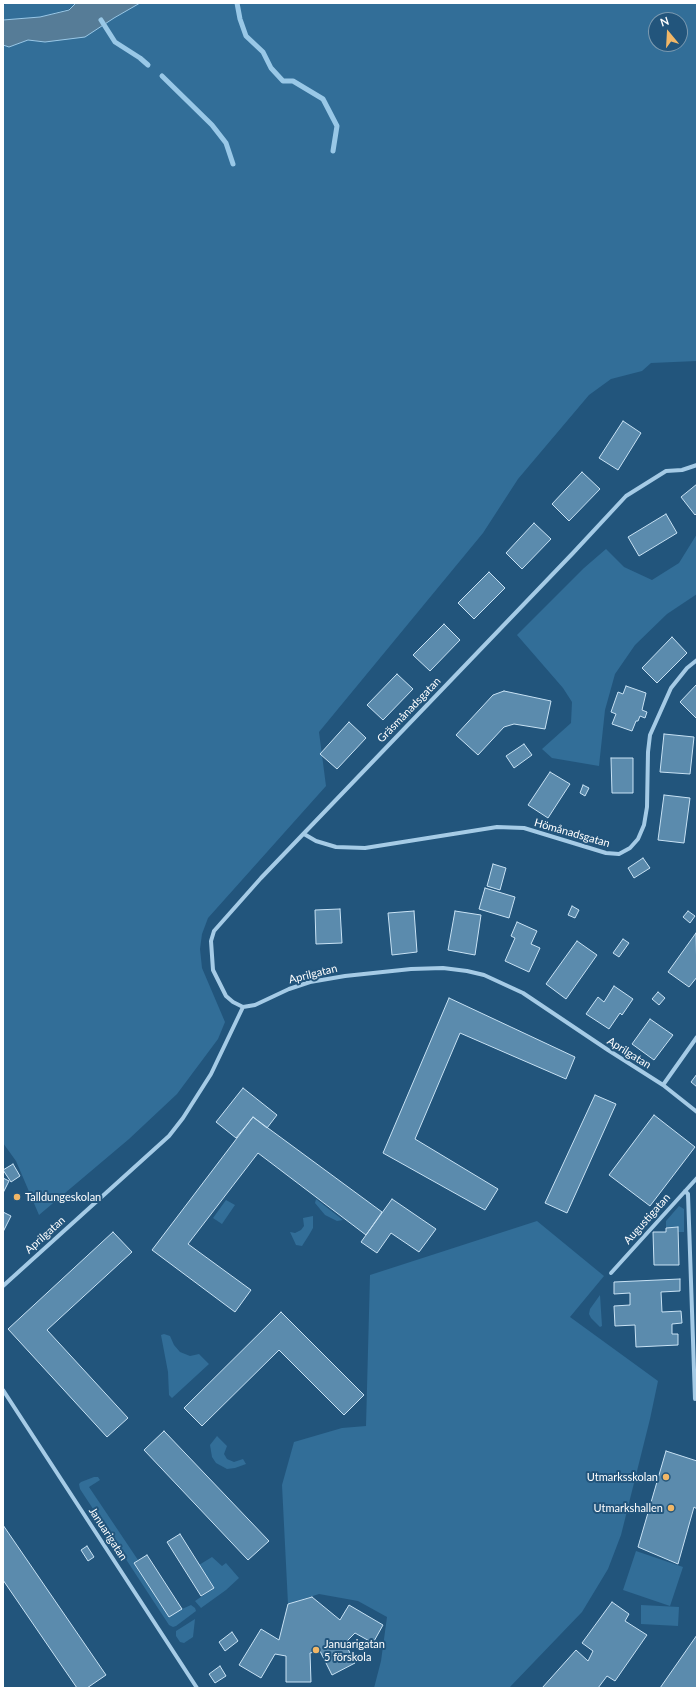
<!DOCTYPE html>
<html>
<head>
<meta charset="utf-8">
<style>
	body { margin:0 }
	#map { position:relative; width:700px; height:1691px; overflow:hidden; background:#22557c; font-family:Lato,sans-serif }
	canvas { display:block }
	.frame { position:absolute; inset:0; border:4px solid #fff; pointer-events:none }
	.north { position:absolute; left:648px; top:12px; width:40px; height:40px; box-sizing:border-box; background:#22557c; border:1px solid #7a99b0; border-radius:50%; rotate:342deg; font-size:11px; font-weight:700; line-height:16px; text-align:center; color:#fff }
	.north::after { content:''; display:block; margin:auto; width:14px; height:18px; background:#f1b767; clip-path:polygon(50% 0,100% 100%,50% 72%,0 100%) }
</style>
</head>
<body>
<div id="map">
<canvas width="700" height="1691"></canvas>
<div class="frame"></div>
<div class="north">N</div>
</div>
<script>
const ctx = document.querySelector('canvas').getContext('2d');
ctx.lineJoin = 'round';
function fillPath(path, color) {
  ctx.fillStyle = color;
  ctx.fill(path, 'evenodd');
}
function shape(rows) {
  const path = new Path2D();
  for (const r of rows) {
    path.moveTo(r[0], r[1]);
    for (let i = 2; i < r.length; i += 2) path.lineTo(r[i], r[i + 1]);
  }
  return path;
}
function trace(path, color, width, dash) {
  ctx.strokeStyle = color;
  ctx.lineWidth = width;
  ctx.lineCap = dash ? 'butt' : 'round';
  ctx.setLineDash(dash || []);
  ctx.stroke(path);
}
function drawText(font, color, halo, rows, align = 'center') {
  ctx.font = font + ' Lato,sans-serif';
  ctx.lineWidth = 4;
  ctx.setLineDash([]);
  ctx.textBaseline = 'middle';
  ctx.strokeStyle = halo;
  ctx.fillStyle = color;
  for (const [text, x, y, turn = 0] of rows) {
    ctx.save();
    ctx.translate(x, y);
    ctx.rotate((+turn || 0) * Math.PI / 180);
    ctx.textAlign = isNaN(turn) ? turn : align;
    if (halo) ctx.strokeText(text, 0, 0);
    ctx.fillText(text, 0, 0);
    ctx.restore();
  }
}
fillPath(shape([
	[8,3,76,3,69,9,40,17,3,20,3,5],
	[140,3,697,3,697,361,651,363,642,371,611,379,589,395,518,479,483,533,319,732,326,786,208,918,202,934,200,949,202,968,225,1022,218,1039,177,1094,129,1139,39,1215,16,1161,3,1143,3,45,9,47,28,40,45,42,114,18],
	[656,20,680,20,680,44,656,44],
	[697,534,697,594,667,614,635,645,615,674,605,710,599,766,552,758,542,749,571,723,572,702,563,688,517,635,584,568,606,549,624,567,652,580,679,563],
	[316,1199,343,1220,337,1221,325,1215,315,1203],
	[226,1200,235,1205,222,1224,213,1218],
	[679,1206,684,1209,684,1232,678,1232,678,1227,666,1228,666,1221],
	[313,1216,313,1228,309,1235,302,1246,296,1245,290,1232,295,1233,301,1230,304,1226,303,1218],
	[537,1221,604,1276,570,1317,658,1381,650,1419,621,1535,608,1569,582,1612,509,1688,374,1688,381,1661,387,1617,358,1601,319,1594,288,1604,282,1485,294,1442,342,1428,366,1426,370,1275],
	[600,1295,602,1326,600,1327,591,1318,589,1314,590,1309],
	[164,1334,170,1336,174,1345,180,1352,190,1356,199,1354,209,1364,172,1398,169,1395,168,1372,161,1335],
	[217,1436,227,1446,224,1454,227,1459,234,1462,243,1459,246,1464,235,1468,227,1469,216,1463,212,1457,210,1445],
	[94,1477,98,1477,100,1480,89,1487,138,1560,134,1563,182,1609,191,1605,195,1608,196,1611,176,1626,173,1627,169,1625,80,1489,79,1484,81,1482],
	[636,1551,683,1567,670,1606,623,1590],
	[212,1557,222,1566,226,1563,239,1578,226,1590,201,1608,195,1601,214,1588,199,1565],
	[641,1605,679,1607,678,1626,641,1624],
	[195,1619,193,1637,184,1643,180,1642,176,1636,176,1631]
]), '#326e98');
const water = shape([
	[76,3,140,3,114,18,85,37,45,42,28,40,9,47,3,45,3,20,40,17,69,10,76,3]
]);
fillPath(water, '#567c97');
trace(water, '#99c8e7', 1);
trace(shape([
	[237,3,240,19,246,36,263,52,271,68,283,81,293,81,323,99,337,126,333,151],
	[101,20,115,42,140,58,148,65],
	[162,76,212,125,226,143,233,164]
]), '#99c8e7', 5);
const building = shape([
	[623,421,641,433,618,470,599,458,623,421],
	[582,472,600,489,569,521,552,504,582,472],
	[697,484,697,513,695,515,681,497,697,484],
	[666,514,677,533,639,556,628,537,666,514],
	[534,523,551,539,522,569,506,553,534,523],
	[489,572,505,588,474,619,458,603,489,572],
	[444,624,460,640,430,671,413,655,444,624],
	[672,637,687,653,657,683,642,668,672,637],
	[397,674,413,689,383,720,367,705,397,674],
	[697,684,697,719,680,702,697,684],
	[626,686,646,693,642,710,647,712,645,718,640,716,638,721,636,721,632,731,612,724,616,714,611,712,618,692,623,694,626,686],
	[504,691,551,701,545,729,514,724,504,727,478,755,456,735,493,695,504,691],
	[349,722,366,738,337,769,320,754,349,722],
	[664,734,694,737,690,774,660,772,664,734],
	[524,744,532,755,514,768,506,756,524,744],
	[611,758,633,758,633,793,612,793,611,758],
	[550,772,570,784,548,818,528,805,550,772],
	[583,785,589,788,585,796,580,793,583,785],
	[664,795,690,798,684,843,658,840,664,795],
	[643,858,650,868,634,878,628,868,643,858],
	[493,864,506,868,500,890,487,886,493,864],
	[485,888,515,897,509,918,479,909,485,888],
	[572,906,579,910,575,918,568,915,572,906],
	[340,909,342,943,316,944,315,910,340,909],
	[414,911,417,952,392,955,388,913,414,911],
	[455,911,481,915,475,955,448,950,455,911],
	[688,911,695,916,690,923,683,917,688,911],
	[517,922,537,931,531,944,540,948,529,972,505,961,515,938,511,936,517,922],
	[696,933,697,977,689,987,668,972,696,933],
	[623,939,629,943,619,957,613,953,623,939],
	[577,941,597,955,566,999,546,984,577,941],
	[614,986,633,999,622,1015,620,1013,609,1029,586,1014,598,997,604,1002,614,986],
	[658,992,665,998,659,1005,652,999,658,992],
	[449,998,575,1057,566,1079,460,1033,415,1139,498,1189,485,1210,383,1153,449,998],
	[650,1019,673,1035,654,1060,632,1044,650,1019],
	[697,1074,697,1087,691,1082,697,1074],
	[243,1088,277,1115,267,1128,253,1117,236,1138,216,1122,243,1088],
	[595,1095,616,1104,567,1213,545,1203,595,1095],
	[654,1115,695,1147,650,1206,609,1175,654,1115],
	[253,1117,382,1212,366,1235,258,1153,188,1244,251,1290,235,1312,152,1250,253,1117],
	[13,1164,20,1176,11,1182,3,1170,13,1164],
	[3,1178,9,1181,3,1193,3,1178],
	[392,1199,436,1229,419,1252,391,1233,377,1253,361,1242,392,1199],
	[3,1212,11,1216,3,1232,3,1212],
	[678,1227,679,1265,654,1265,653,1232,666,1232,666,1228,678,1227],
	[113,1232,132,1252,47,1330,128,1418,107,1437,8,1329,113,1232],
	[680,1279,680,1291,661,1292,662,1312,681,1311,682,1323,672,1324,672,1334,678,1334,678,1345,636,1347,635,1325,615,1326,614,1306,630,1305,630,1293,614,1294,614,1282,680,1279],
	[281,1312,364,1395,344,1415,279,1350,202,1426,184,1408,281,1312],
	[164,1431,269,1541,248,1560,144,1450,164,1431],
	[666,1451,697,1461,697,1509,694,1507,678,1564,638,1547,666,1451],
	[3,1525,106,1675,87,1688,77,1688,3,1580,3,1525],
	[180,1534,214,1588,201,1596,167,1542,180,1534],
	[87,1546,94,1557,88,1561,81,1550,87,1546],
	[147,1555,182,1609,169,1617,134,1563,147,1555],
	[312,1597,340,1620,349,1605,383,1625,373,1643,355,1633,345,1643,355,1663,332,1675,320,1651,310,1653,311,1682,286,1682,286,1656,275,1654,261,1678,239,1665,261,1629,279,1640,288,1604,312,1597],
	[612,1602,629,1614,625,1621,647,1635,615,1681,607,1676,598,1688,542,1688,576,1650,588,1661,593,1651,582,1643,612,1602],
	[232,1632,238,1641,225,1651,219,1642,232,1632],
	[697,1635,697,1688,660,1688,697,1635],
	[220,1666,226,1676,215,1683,209,1674,220,1666]
]);
fillPath(building, '#5b8bad');
trace(building, '#c8e2f4', 1);
trace(shape([
	[304,834,316,841,336,847,365,848,497,827,524,828,606,853,619,854,630,848,638,839,644,825,647,807,648,752,650,735,671,688,687,668,697,660],
	[243,1007,233,1002,226,996,213,970,211,941,214,931,261,878,573,553,626,496,666,471,682,470,697,465],
	[243,1007,255,1005,289,989,310,982,345,976,411,969,443,968,467,971,484,975,523,993,608,1050,663,1085,697,1112],
	[663,1085,697,1037],
	[685,1191,688,1194,695,1399],
	[611,1273,697,1178],
	[3,1286,169,1136,183,1118,211,1074,243,1007],
	[3,1390,197,1688]
]), '#a5cbe6', 4);
for (const [x, y, r, color] of [
	[17,1197,4,"#f1b767"],
	[666,1477,4,"#f1b767"],
	[671,1508,4,"#f1b767"],
	[316,1650,4,"#f1b767"]
]) {
  const dot = new Path2D();
  dot.arc(x, y, r, 0, 2 * Math.PI);
  ctx.fillStyle = color;
  ctx.fill(dot);
  trace(dot, '#22557c', 1.5);
}
drawText('11px', '#fff', '#22557c', [
	["Gräsmånadsgatan",409,710,-46],
	["Hömånadsgatan",572,833,16],
	["Aprilgatan",313,974,-14],
	["Aprilgatan",629,1053,32],
	["Augustigatan",647,1219,-48],
	["Aprilgatan",45,1235,-42],
	["Januarigatan",108,1534,57]
]);
drawText('11px', '#fff', '#22557c', [
	["Talldungeskolan",25,1197],
	["Utmarksskolan",658,1477,"right"],
	["Utmarkshallen",663,1508,"right"],
	["Januarigatan",324,1644],
	["5 förskola",324,1657]
], 'left');
</script>
</body>
</html>
